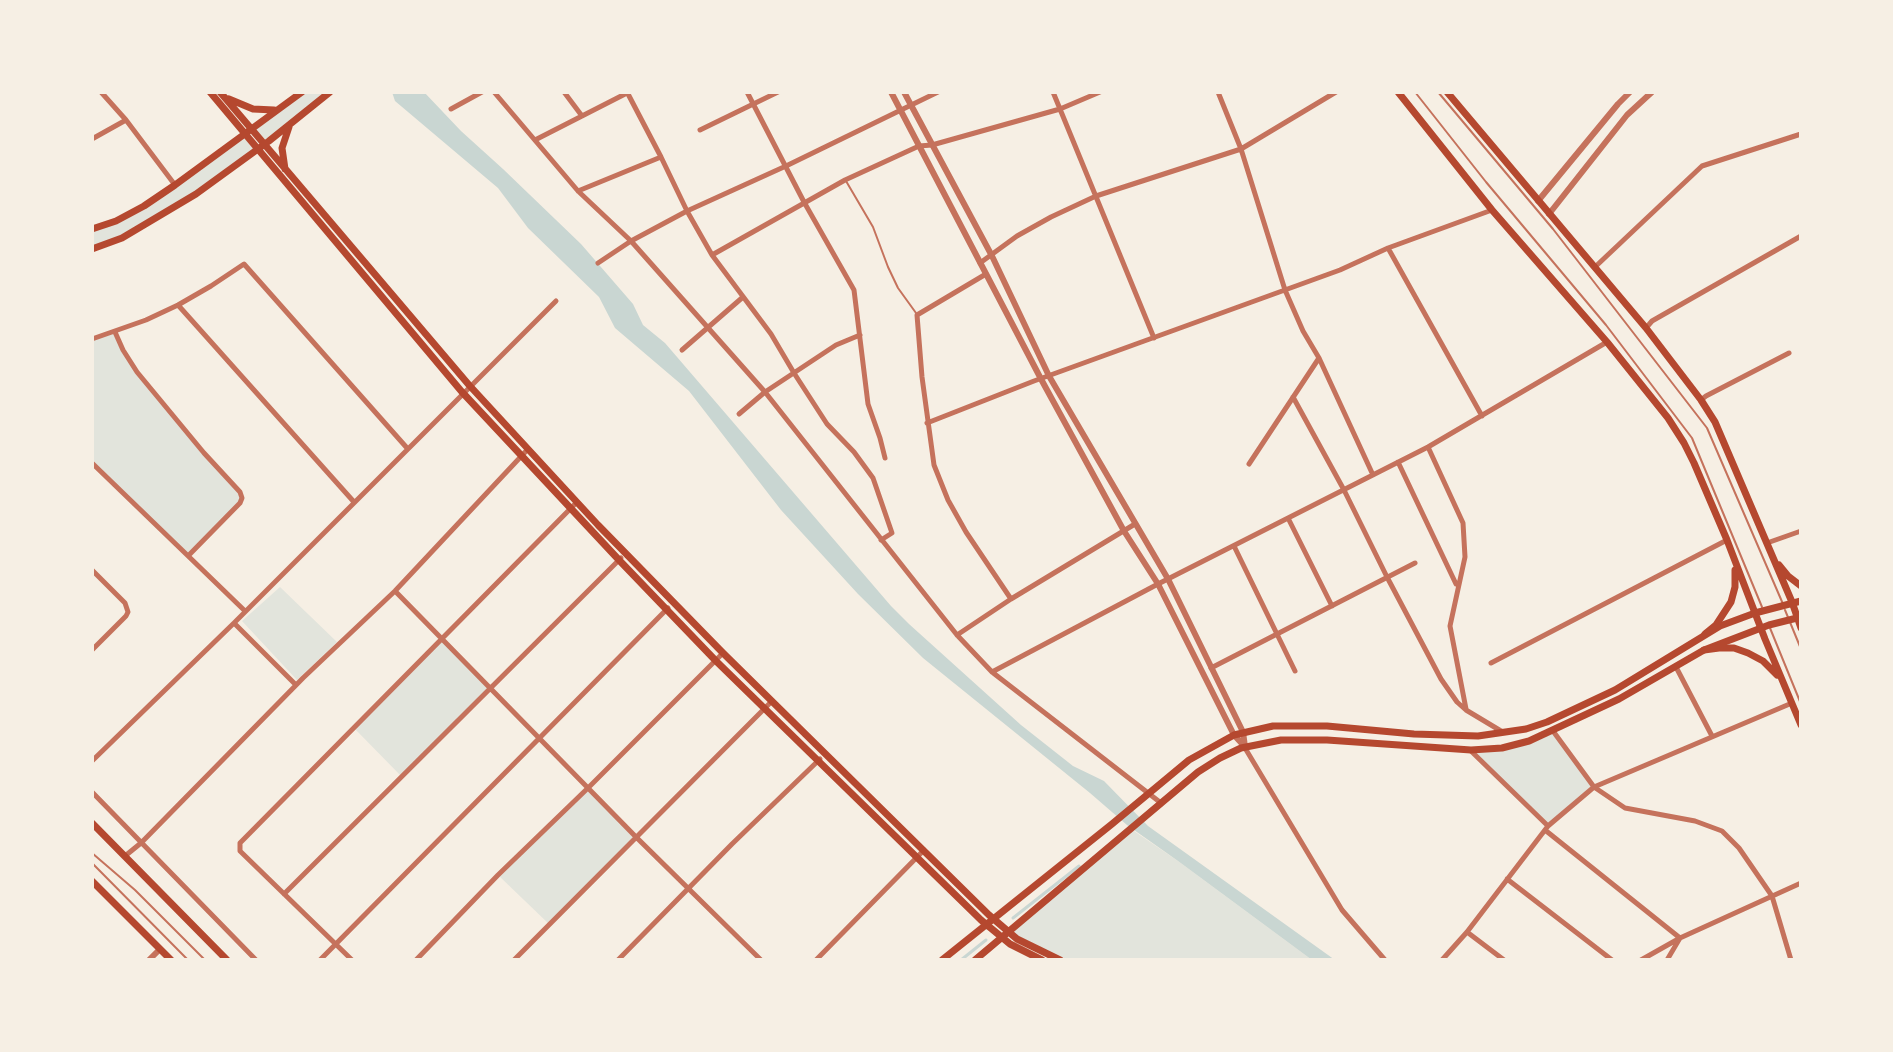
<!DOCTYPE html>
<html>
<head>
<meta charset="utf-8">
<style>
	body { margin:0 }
	#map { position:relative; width:1893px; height:1052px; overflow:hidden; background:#f6efe4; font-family:"PT Sans",sans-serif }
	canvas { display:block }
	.frame { position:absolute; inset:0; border:94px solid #f6efe4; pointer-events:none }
</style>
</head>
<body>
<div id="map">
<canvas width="1893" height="1052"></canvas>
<div class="frame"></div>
</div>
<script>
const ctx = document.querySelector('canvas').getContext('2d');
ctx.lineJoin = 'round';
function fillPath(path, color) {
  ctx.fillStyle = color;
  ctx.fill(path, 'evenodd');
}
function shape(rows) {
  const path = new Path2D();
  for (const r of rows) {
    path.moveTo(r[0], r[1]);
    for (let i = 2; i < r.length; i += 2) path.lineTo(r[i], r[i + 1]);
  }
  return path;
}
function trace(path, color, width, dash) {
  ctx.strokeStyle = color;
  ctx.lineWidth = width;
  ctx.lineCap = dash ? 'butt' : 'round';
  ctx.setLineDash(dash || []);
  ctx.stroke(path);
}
fillPath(shape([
	[302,92,330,92,264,145,251,129],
	[245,133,258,149,158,217,92,249,92,229,144,206],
	[115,332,130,361,242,498,189,555,92,463,92,339],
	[280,587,337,642,297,680,242,621],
	[442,639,491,687,402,777,354,728],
	[1553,731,1594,787,1548,826,1471,750,1502,748],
	[589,787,636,837,550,925,498,875],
	[1131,829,1178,861,1312,960,1060,960,1009,932]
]), '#e2e4dc');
fillPath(shape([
	[392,92,424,92,461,131,503,169,581,244,633,304,643,325,665,343,891,606,909,624,1021,725,1073,766,1104,781,1148,826,1335,960,1312,960,1178,861,1127,825,1090,793,923,658,858,594,781,510,689,391,615,328,599,297,528,228,498,188,395,101]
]), '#c9d6d2');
trace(shape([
	[1013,918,1079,866],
	[961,960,986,940]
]), '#c9d6d2', 3);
trace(shape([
	[1415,92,1486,182,1606,325,1692,438,1762,607],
	[1438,92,1553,229,1707,428,1783,604],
	[846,181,873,227,888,267,898,288,916,313],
	[1785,610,1801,649],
	[1770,628,1801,704],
	[92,853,135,890,205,960],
	[92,863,188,960]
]), '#c5725c', 2);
trace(shape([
	[101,92,126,120,175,185],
	[494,92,578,191,631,241,765,392,957,635,992,672,1161,803],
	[564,92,582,116],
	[627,92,661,157,687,211,712,255,771,334,794,373,827,424,854,452,873,478,892,533,881,540],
	[747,92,804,202,854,290,868,404,880,438,885,458],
	[1053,92,1154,338],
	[1218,92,1241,149,1285,290,1303,331,1319,358,1373,475],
	[451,109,482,92],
	[700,130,778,92],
	[92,139,126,120],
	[535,140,629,92],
	[578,191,661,157],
	[1388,248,1482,416],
	[712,255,845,180,919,146,932,145,1060,109,1100,92],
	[598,263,631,241,687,211,786,166,938,92],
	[980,263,1017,236,1051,217,1096,196,1241,149,1336,92],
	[1595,267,1702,166,1801,134],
	[986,274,917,315,922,377,934,465,948,500,966,532,1011,599],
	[178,305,354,502],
	[1646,328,1652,321,1801,236],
	[115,332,123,350,137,372,204,453,240,492,242,498,240,503,189,555],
	[92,339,146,320,178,305,211,286,244,264,407,448],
	[682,350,743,297],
	[1293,397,1344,490,1387,577,1441,679,1457,702,1466,710,1501,731],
	[1701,400,1706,396,1789,353],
	[739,414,765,392,836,345,860,335],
	[927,423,1034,381,1340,270,1388,248,1492,210],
	[1428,447,1463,523,1465,557,1450,626,1466,709],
	[1398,462,1456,584],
	[92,463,245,611],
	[1249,464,1319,358],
	[1288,518,1332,606],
	[1767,543,1801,531],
	[1234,546,1295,671],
	[92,570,125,603,128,612,126,616,92,650],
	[395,591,636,837,761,960],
	[234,623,296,685],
	[957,635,1011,599,1135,524],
	[1491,663,1727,540],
	[1676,667,1712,736],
	[1211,668,1415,563],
	[992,672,1158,584,1428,447,1607,342],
	[1553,731,1594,787,1625,808,1695,821,1722,831,1739,848,1772,896,1791,960],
	[1245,748,1342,910,1385,960],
	[1471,751,1548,826],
	[92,761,234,623,556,301],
	[92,792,256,960],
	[1545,830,1680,938,1667,960],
	[125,856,141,843,303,678,395,591,528,449],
	[1507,879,1612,960],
	[284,894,621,558],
	[1467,932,1504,960],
	[320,960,668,608],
	[352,960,240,851,240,843,577,502],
	[416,960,498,875,589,787,723,653],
	[514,960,772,701],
	[618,960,732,844,820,759],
	[816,960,924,850],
	[1442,960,1467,932,1548,826,1594,787,1792,703],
	[1641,960,1680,938,1801,883]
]), '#c5725c', 5);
trace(shape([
	[891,92,1041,379,1124,531,1158,584,1234,735,1245,747],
	[904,92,992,256,1049,376,1168,579,1243,732,1245,747],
	[1538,201,1618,104,1630,92],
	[1549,214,1627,115,1652,92],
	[149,960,160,949]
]), '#c5725c', 6);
trace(shape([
	[210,92,462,392,619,560,716,661,981,920,1010,944,1042,960],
	[220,92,469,385,598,525,723,653,989,915,1017,939,1060,960],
	[229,99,253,109,274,110],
	[285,169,282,148,289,127],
	[92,229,116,221,144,206,175,185,302,92],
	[92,249,122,238,196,194,269,141,330,92],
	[942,960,1112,824,1189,760,1234,735,1273,726,1327,726,1414,734,1478,736,1526,729,1547,722,1615,690,1720,626,1755,613,1801,601],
	[975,960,1198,772,1220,758,1241,748,1281,740,1327,740,1471,750,1502,748,1529,741,1619,699,1704,650,1769,625,1801,617]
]), '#b5482f', 7);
trace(shape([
	[1398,92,1492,210,1607,342,1668,418,1684,443,1694,463,1727,540,1765,639,1801,725],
	[1447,92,1646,328,1701,400,1715,422,1792,602,1801,628],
	[1779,565,1788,576,1801,586],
	[1705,634,1716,625,1731,602,1735,587,1735,570],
	[1704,650,1719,648,1734,648,1748,653,1763,661,1777,675],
	[92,823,227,960],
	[92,881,171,960]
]), '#b5482f', 7);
</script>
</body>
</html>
